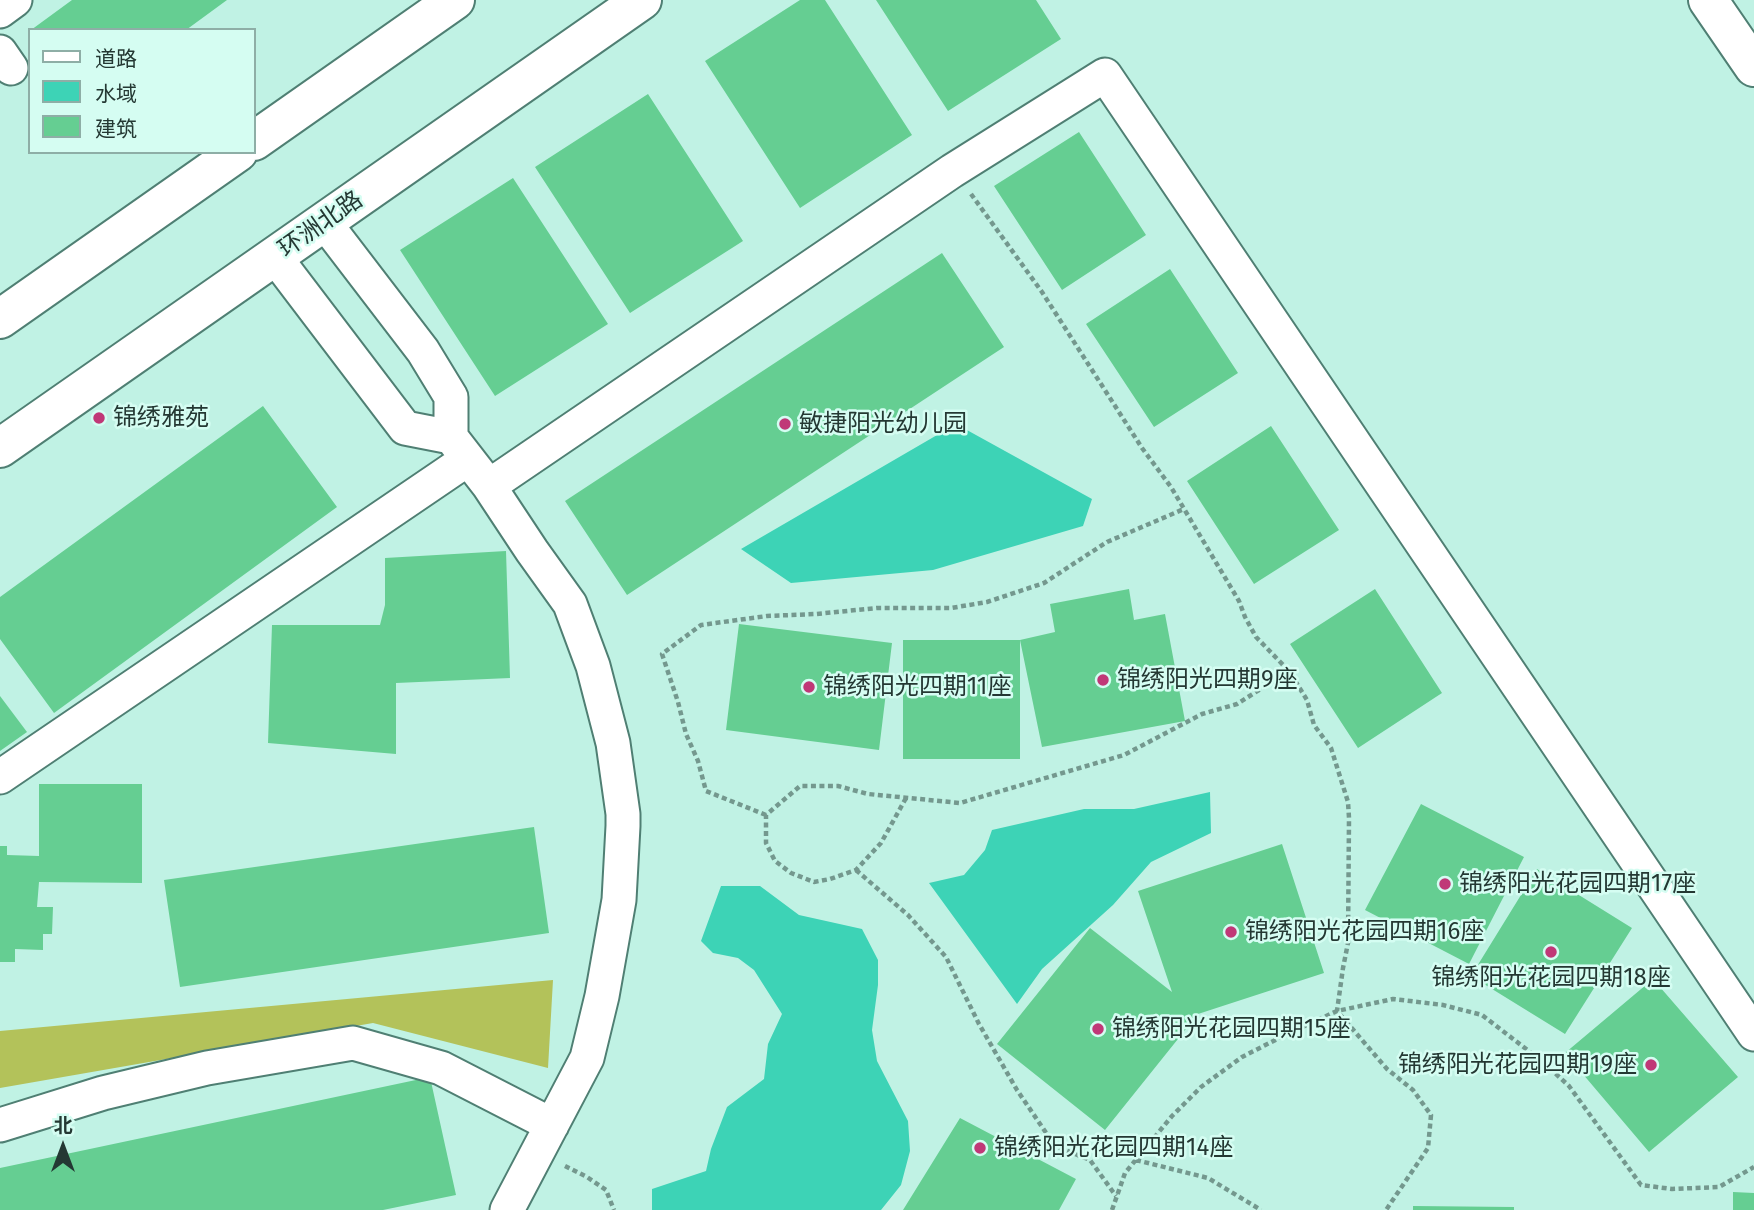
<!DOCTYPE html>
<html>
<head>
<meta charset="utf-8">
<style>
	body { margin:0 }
	#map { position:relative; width:1754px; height:1210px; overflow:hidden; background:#c0f2e4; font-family:"Fira Sans","Noto Sans SC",sans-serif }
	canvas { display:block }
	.legend { position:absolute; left:28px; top:28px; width:228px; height:126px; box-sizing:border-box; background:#d5fdf2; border:2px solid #8eaea6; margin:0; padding:9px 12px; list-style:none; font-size:21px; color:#243833 }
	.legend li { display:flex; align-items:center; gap:14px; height:35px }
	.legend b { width:35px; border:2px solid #8eaea6 }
	.north { position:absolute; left:28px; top:1112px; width:70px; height:70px; -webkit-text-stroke:5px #d5fdf2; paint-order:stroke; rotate:0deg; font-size:19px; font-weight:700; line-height:28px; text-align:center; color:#243833 }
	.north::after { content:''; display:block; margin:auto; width:24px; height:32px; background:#243833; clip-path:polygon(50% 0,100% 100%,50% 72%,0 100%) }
</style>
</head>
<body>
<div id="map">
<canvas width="1754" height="1210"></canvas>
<ul class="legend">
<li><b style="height:9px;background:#fff"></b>道路</li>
<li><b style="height:19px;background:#3dd3b6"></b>水域</li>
<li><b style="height:19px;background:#65ce92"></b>建筑</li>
</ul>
<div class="north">北</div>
</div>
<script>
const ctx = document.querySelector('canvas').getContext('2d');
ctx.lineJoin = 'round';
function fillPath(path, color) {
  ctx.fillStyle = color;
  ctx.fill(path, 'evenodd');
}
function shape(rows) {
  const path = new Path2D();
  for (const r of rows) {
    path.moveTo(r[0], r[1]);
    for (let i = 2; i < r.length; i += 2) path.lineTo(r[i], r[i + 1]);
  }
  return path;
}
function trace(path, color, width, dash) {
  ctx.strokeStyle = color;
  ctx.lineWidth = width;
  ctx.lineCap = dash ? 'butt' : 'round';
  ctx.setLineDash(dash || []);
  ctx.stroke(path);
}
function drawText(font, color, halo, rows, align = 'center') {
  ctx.font = font + ' "Fira Sans","Noto Sans SC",sans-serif';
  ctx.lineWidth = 5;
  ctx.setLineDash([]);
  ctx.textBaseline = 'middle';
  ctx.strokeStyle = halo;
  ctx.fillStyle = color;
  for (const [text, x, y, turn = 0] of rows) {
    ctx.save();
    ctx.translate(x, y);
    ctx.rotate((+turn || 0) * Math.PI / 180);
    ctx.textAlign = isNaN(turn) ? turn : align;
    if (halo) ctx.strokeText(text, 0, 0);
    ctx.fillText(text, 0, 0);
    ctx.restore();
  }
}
fillPath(shape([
	[553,980,548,1068,373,1023,0,1088,0,1031]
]), '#b3c25a');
fillPath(shape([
	[956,424,1092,499,1083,526,933,570,791,583,741,549],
	[1210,792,1211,833,1151,862,1113,905,1042,969,1017,1004,929,883,964,875,985,850,992,830,1084,809,1134,809],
	[721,886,760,886,799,915,862,929,878,960,878,985,872,1030,877,1061,908,1121,910,1151,901,1185,881,1210,652,1210,652,1189,706,1171,711,1149,727,1107,764,1079,768,1044,782,1014,754,970,738,958,713,953,701,941]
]), '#3dd3b6');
fillPath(shape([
	[72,0,227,0,186,30,31,30],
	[800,0,825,0,912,135,800,208,705,61],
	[876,0,1036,0,1061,39,948,111],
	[648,94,743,241,630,313,535,167],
	[1079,132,1146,235,1062,290,994,186],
	[513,178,608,324,495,396,400,250],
	[942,253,1004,347,627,595,565,501],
	[1170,269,1238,373,1154,427,1086,324],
	[263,406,337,507,54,713,0,639,0,597],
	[1271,426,1339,530,1254,584,1187,481],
	[506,551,510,678,396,683,396,754,268,743,272,625,380,625,385,605,385,558],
	[1129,589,1134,620,1165,614,1185,721,1042,747,1020,640,1020,759,903,759,903,640,1020,640,1055,632,1050,604],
	[1375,589,1442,693,1358,748,1290,644],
	[739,624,892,643,879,750,726,730],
	[0,696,27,732,0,751],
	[39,784,142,784,142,883,39,882,37,907,53,907,52,934,43,934,43,950,15,949,15,962,0,962,0,846,7,846,7,855,39,856],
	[1421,804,1524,857,1469,964,1365,910],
	[534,827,549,933,180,987,164,880],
	[1282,844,1324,973,1198,1014,1105,1130,997,1044,1090,928,1172,992,1138,891],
	[1537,869,1632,928,1565,1034,1471,976],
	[1653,979,1738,1077,1649,1152,1565,1053],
	[430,1077,456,1195,383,1210,0,1210,0,1168],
	[960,1118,1076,1179,1059,1210,903,1210],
	[1733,1192,1754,1193,1754,1210,1733,1210],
	[1413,1206,1514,1207,1514,1210,1413,1210]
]), '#65ce92');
const minor = shape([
	[0,11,15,0],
	[0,52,11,68],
	[325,223,423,351,451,397,451,437,489,486,532,551,570,604,593,666,613,743,623,814,623,826,619,900,602,996,587,1058,507,1210],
	[275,257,405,428,451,437],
	[489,486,952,171,1105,75,1754,1034],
	[0,777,468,459],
	[0,1125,103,1093,207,1068,353,1043,441,1068,552,1125]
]);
const secondary = shape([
	[1708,0,1754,67],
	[254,141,455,0],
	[0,319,238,152],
	[0,448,642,0]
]);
trace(minor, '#4f7f73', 37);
trace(secondary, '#4f7f73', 42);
trace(shape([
	[971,194,1042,292,1142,448,1171,487,1239,601,1245,617,1256,637,1289,671,1307,700,1314,725,1331,748,1348,802,1349,818,1348,943,1343,968,1337,1011,1387,1069,1413,1090,1431,1115,1428,1148,1386,1210],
	[906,798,881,843,856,870,830,879,814,882,791,873,775,861,766,843,766,815,800,786,838,786,868,794,960,803,1124,755,1202,714,1237,704,1289,671],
	[766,815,706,791,698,761,686,734,678,702,662,654,701,625,767,616,816,614,877,608,951,608,987,602,1044,583,1107,542,1184,509],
	[856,870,908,915,946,957,979,1024,1017,1090,1055,1146,1090,1160,1116,1196],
	[1136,1160,1208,1178,1261,1210],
	[565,1166,587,1177,606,1190,614,1210],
	[1112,1210,1125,1173,1172,1116,1201,1087,1242,1057,1285,1035,1337,1011,1393,999,1443,1005,1482,1015,1543,1062,1569,1086,1641,1185,1672,1189,1719,1187,1754,1167]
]), '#74988e', 4.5, [5, 3.5]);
trace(minor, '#fff', 33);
trace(secondary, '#fff', 38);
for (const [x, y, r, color] of [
	[99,418,7,"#c03877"],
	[785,424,7,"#c03877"],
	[1103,680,7,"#c03877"],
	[809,687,7,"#c03877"],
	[1445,884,7,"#c03877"],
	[1231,932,7,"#c03877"],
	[1551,952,7,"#c03877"],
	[1098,1029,7,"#c03877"],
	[1651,1065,7,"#c03877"],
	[980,1148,7,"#c03877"]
]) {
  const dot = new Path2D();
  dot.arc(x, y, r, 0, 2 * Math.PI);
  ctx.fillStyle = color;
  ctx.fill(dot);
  trace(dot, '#d5fdf2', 2.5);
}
drawText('24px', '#243833', '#d5fdf2', [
	["环洲北路",321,225,-35]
]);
drawText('24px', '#243833', '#d5fdf2', [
	["锦绣雅苑",113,418],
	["敏捷阳光幼儿园",799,424],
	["锦绣阳光四期9座",1117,680],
	["锦绣阳光四期11座",823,687],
	["锦绣阳光花园四期17座",1459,884],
	["锦绣阳光花园四期16座",1245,932],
	["锦绣阳光花园四期18座",1551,978,"center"],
	["锦绣阳光花园四期15座",1112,1029],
	["锦绣阳光花园四期19座",1637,1065,"right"],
	["锦绣阳光花园四期14座",994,1148]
], 'left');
</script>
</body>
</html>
